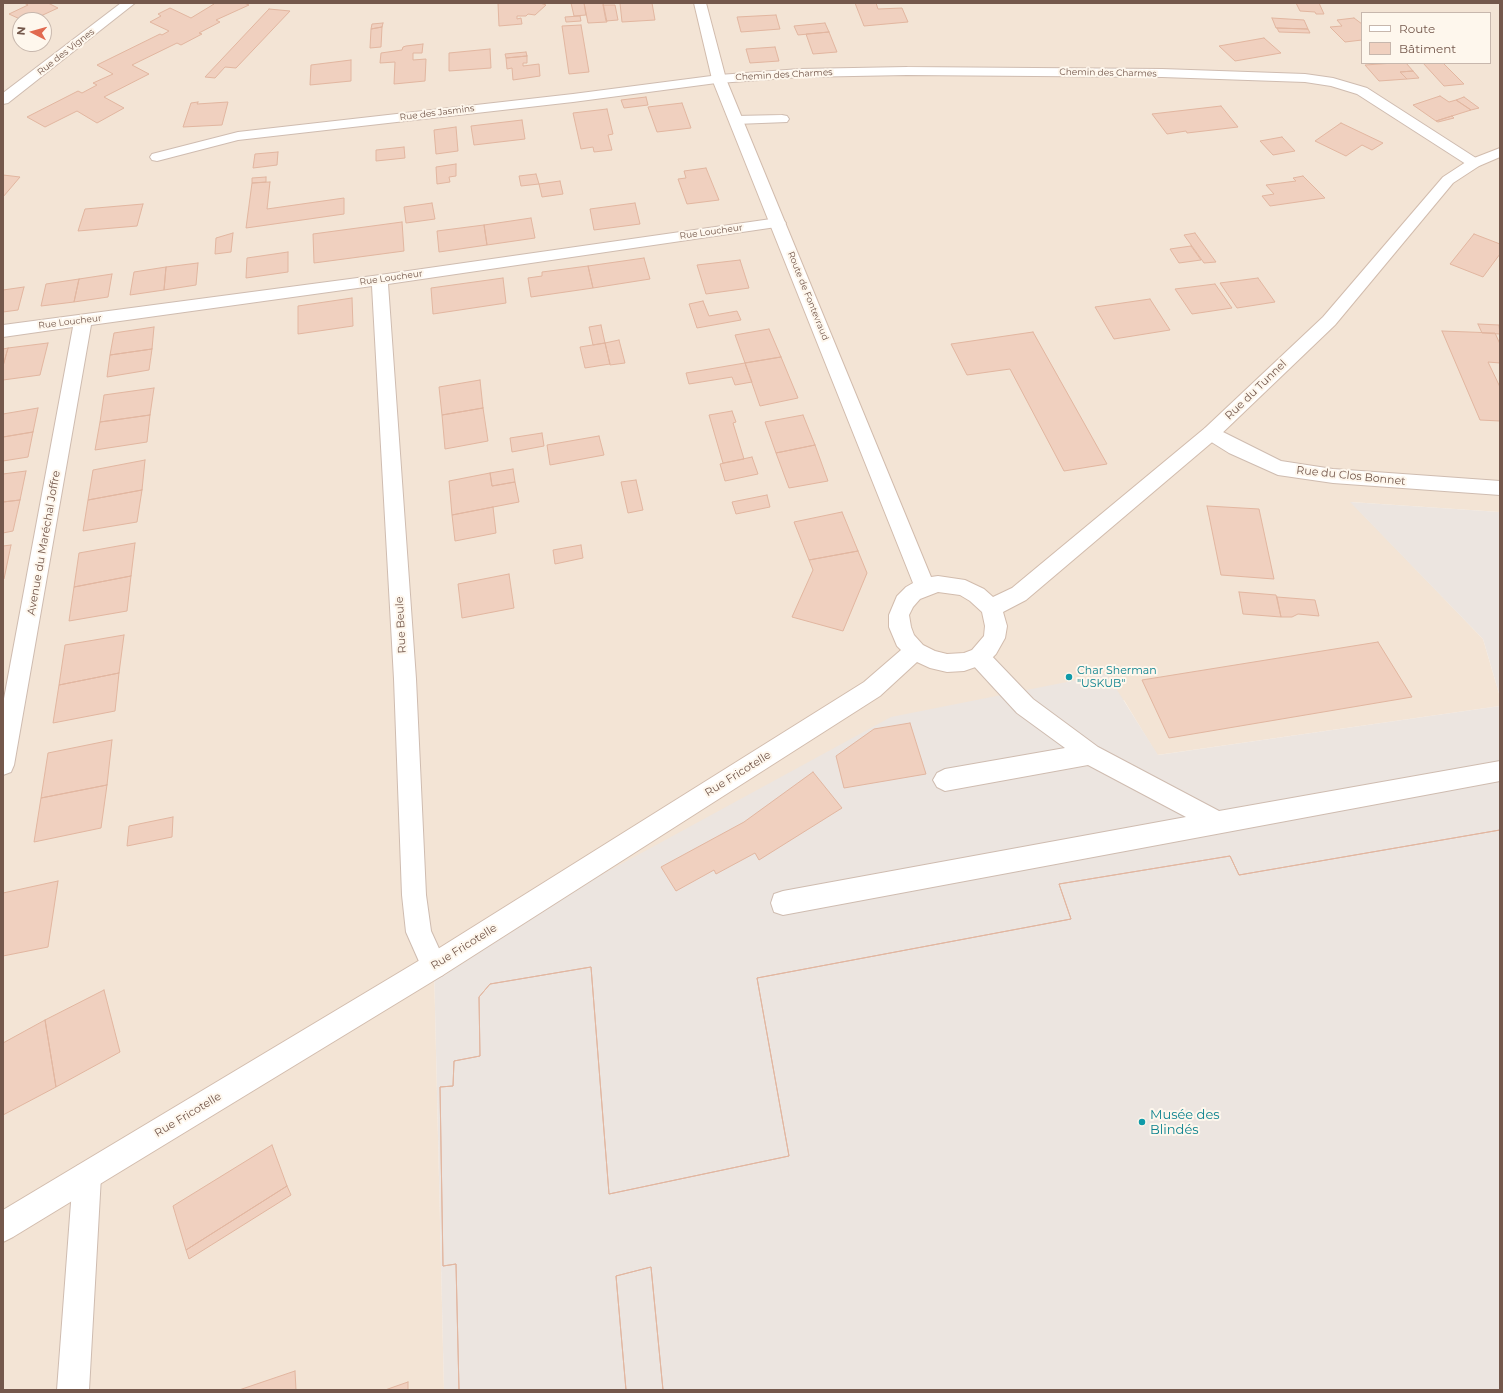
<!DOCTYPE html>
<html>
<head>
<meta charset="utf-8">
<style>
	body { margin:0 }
	#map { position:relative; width:1503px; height:1393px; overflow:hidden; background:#fcf2e6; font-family:Montserrat,sans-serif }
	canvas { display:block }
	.frame { position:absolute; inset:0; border:4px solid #74584c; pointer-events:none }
	.legend { position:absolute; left:1361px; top:12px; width:130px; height:52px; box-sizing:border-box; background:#fef7ed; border:1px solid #c7b7ad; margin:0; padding:5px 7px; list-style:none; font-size:12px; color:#74584c }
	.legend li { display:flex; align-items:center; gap:8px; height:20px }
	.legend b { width:20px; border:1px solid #c7b7ad }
	.north { position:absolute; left:12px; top:12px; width:40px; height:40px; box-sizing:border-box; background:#fef7ed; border:1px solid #c7b7ad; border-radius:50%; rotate:276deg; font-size:11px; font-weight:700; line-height:16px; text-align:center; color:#74584c }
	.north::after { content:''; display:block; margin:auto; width:14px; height:18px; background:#e16a50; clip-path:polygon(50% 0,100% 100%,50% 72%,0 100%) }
</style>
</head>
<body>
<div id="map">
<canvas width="1503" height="1393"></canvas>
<div class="frame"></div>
<ul class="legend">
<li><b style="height:5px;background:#fff"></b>Route</li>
<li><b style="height:11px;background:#f0d0bf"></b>Bâtiment</li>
</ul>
<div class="north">N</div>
</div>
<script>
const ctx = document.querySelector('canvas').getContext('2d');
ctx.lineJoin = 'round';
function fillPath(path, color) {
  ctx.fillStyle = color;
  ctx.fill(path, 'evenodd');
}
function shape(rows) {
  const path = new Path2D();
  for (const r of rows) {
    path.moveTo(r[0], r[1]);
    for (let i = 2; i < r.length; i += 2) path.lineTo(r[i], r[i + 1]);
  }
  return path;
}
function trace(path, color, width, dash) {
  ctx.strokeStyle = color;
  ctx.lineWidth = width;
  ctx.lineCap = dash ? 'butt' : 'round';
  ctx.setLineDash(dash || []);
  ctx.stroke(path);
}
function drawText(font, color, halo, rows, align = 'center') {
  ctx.font = font + ' Montserrat,sans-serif';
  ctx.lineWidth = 4;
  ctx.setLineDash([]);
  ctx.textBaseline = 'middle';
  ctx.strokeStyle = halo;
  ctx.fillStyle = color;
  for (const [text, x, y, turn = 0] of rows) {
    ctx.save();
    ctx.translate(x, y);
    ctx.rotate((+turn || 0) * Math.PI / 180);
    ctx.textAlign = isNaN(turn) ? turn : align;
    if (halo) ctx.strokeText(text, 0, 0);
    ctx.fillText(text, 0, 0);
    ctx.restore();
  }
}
fillPath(shape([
	[3,3,1500,3,1500,512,1351,502,1483,639,1500,697,1500,706,1157,755,1124,700,434,966,444,1390,3,1390],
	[1362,13,1490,13,1490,63,1362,63],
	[20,20,44,20,44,44,20,44]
]), '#f3e4d5');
fillPath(shape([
	[1350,502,1500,512,1500,697,1483,639],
	[1107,674,1158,755,1500,706,1500,1390,444,1390,434,966,891,717]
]), '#ece5e0');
const building = shape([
	[24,3,48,3,58,8,32,20,22,20,9,14,28,5,24,3],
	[211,3,244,3,249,5,216,20,220,22,199,33,202,34,181,45,177,43,132,65,149,74,104,97,124,108,97,123,77,111,45,127,27,117,78,91,82,93,97,85,93,83,113,74,97,65,160,34,162,35,169,31,150,22,161,16,158,14,170,8,191,18,214,4,211,3],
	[498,3,540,3,546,5,535,15,528,14,526,16,517,16,517,19,521,18,522,24,499,26,498,3],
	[571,3,584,3,586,15,574,16,571,3],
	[584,3,603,3,607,22,588,23,584,3],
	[620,3,652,3,655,20,622,22,620,3],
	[855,3,876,3,878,9,902,8,908,22,864,26,855,3],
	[1296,3,1319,3,1324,14,1316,14,1315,12,1300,11,1296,3],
	[603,5,615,5,618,20,606,21,603,5],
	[269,9,290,11,236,68,225,67,215,78,205,77,269,9],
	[776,15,780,29,741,32,737,17,776,15],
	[580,16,581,21,566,22,565,17,580,16],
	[1272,18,1304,20,1308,29,1276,28,1272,18],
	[1354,18,1362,24,1362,40,1345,42,1330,27,1342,26,1337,20,1354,18],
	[383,23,382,27,371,29,372,24,383,23],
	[825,23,829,32,798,35,794,26,825,23],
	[581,25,589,72,569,74,562,26,581,25],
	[382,27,381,47,370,48,371,29,382,27],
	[1277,28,1308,29,1310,33,1279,32,1277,28],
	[829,32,837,52,813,54,806,34,829,32],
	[1264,38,1281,53,1235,61,1219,46,1264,38],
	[423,44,422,53,413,53,413,60,426,59,425,81,394,84,395,62,380,63,381,53,402,50,403,47,406,46,423,44],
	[775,47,779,61,750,63,746,49,775,47],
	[490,49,491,68,449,71,449,53,490,49],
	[526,52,527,56,506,58,505,54,526,52],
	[527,56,527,63,523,63,523,66,539,64,540,76,513,80,512,68,507,69,506,58,527,56],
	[351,60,351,81,310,85,311,65,351,60],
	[1394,63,1406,63,1413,71,1400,72,1407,79,1379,81,1365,65,1394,63],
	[1423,63,1443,63,1464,84,1444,86,1423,63],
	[1413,71,1419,78,1407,79,1400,72,1413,71],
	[1440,96,1449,102,1456,100,1471,110,1436,121,1413,105,1440,96],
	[646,97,648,105,624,108,621,100,646,97],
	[1464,97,1479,108,1471,110,1456,100,1464,97],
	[198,102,197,104,228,102,222,125,183,127,191,103,198,102],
	[682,103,691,128,657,132,648,107,682,103],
	[1221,106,1238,127,1187,133,1186,131,1167,134,1152,114,1221,106],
	[607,109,613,134,608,135,612,150,594,152,593,147,581,149,573,113,607,109],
	[1452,116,1454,118,1438,122,1436,121,1452,116],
	[522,120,525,139,474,145,471,126,522,120],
	[1341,123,1383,143,1372,150,1362,145,1346,156,1315,141,1341,123],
	[456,127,458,151,436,154,434,130,456,127],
	[1282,137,1295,151,1273,155,1260,141,1282,137],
	[404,147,405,158,376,161,376,150,404,147],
	[278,152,277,165,253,168,255,154,278,152],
	[456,164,456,176,449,177,450,182,437,184,436,167,456,164],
	[706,168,719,200,687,204,678,179,686,178,684,171,706,168],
	[536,174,539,184,521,186,519,176,536,174],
	[3,175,20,177,3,197,3,175],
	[1303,176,1325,198,1270,206,1262,196,1274,194,1266,185,1296,181,1293,178,1303,176],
	[266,177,266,182,252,183,252,178,266,177],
	[560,181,563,194,542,197,539,184,560,181],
	[270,182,267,209,344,198,344,214,246,228,252,183,270,182],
	[432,203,435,219,406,223,404,207,432,203],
	[635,203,640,224,594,230,590,209,635,203],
	[143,204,137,226,78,231,85,209,143,204],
	[531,218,535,238,487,245,484,225,531,218],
	[402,222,404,251,314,263,313,234,402,222],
	[484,225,487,245,439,252,437,231,484,225],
	[233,233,231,252,215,254,216,238,233,233],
	[1195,233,1216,262,1204,263,1184,235,1195,233],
	[1474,234,1500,244,1500,254,1483,277,1450,264,1474,234],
	[1191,246,1201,260,1179,263,1170,249,1191,246],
	[288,252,288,272,246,278,247,258,288,252],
	[644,258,650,279,593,288,588,266,644,258],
	[740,260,749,288,706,294,697,265,740,260],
	[198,263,196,285,164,290,166,267,198,263],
	[588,266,593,288,531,297,528,278,542,276,542,272,588,266],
	[166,267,164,290,130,295,134,272,166,267],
	[112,274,108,297,74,302,79,279,112,274],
	[503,278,506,303,433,314,431,288,503,278],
	[1258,278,1275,302,1237,308,1220,283,1258,278],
	[79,279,74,302,41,306,46,284,79,279],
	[1215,284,1232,308,1192,314,1175,289,1215,284],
	[24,287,18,310,3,312,3,290,24,287],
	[352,298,353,326,298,334,298,306,352,298],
	[1150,299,1170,330,1114,339,1095,307,1150,299],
	[703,301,709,316,737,311,741,320,697,328,689,304,703,301],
	[1478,324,1499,325,1500,334,1482,333,1478,324],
	[601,325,605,343,593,345,589,327,601,325],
	[154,327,152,349,110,355,114,333,154,327],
	[769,329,781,357,745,363,735,335,769,329],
	[1442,331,1495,333,1500,344,1500,363,1488,362,1500,387,1500,421,1480,420,1442,331],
	[1033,332,1107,464,1064,471,1010,369,967,375,951,344,1033,332],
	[619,340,625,363,610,365,605,343,619,340],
	[48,343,40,375,3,380,3,366,8,348,48,343],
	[605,343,610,364,585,368,580,347,605,343],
	[8,348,3,366,3,349,8,348],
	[152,349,149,370,107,377,110,355,152,349],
	[781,357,798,398,760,406,745,363,781,357],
	[745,363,752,382,735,385,732,377,689,384,686,373,745,363],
	[480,380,483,408,442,415,439,387,480,380],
	[154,388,150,415,100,422,104,395,154,388],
	[38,408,33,432,3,437,3,414,38,408],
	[483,408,488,441,445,449,442,415,483,408],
	[732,411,736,422,733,423,744,459,723,463,709,415,732,411],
	[150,415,147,442,95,450,100,422,150,415],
	[803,415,815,445,776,453,765,422,803,415],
	[33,432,28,457,3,461,3,437,33,432],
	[542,433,544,446,512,452,510,438,542,433],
	[599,436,604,455,550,465,547,445,599,436],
	[815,445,828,481,789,488,776,453,815,445],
	[752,457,758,474,725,481,720,464,752,457],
	[145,460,142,490,88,500,93,470,145,460],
	[513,469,515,482,492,486,490,473,513,469],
	[26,471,20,500,3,502,3,474,26,471],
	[490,473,492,486,515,482,519,502,452,515,449,481,490,473],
	[636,480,643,510,628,513,621,482,636,480],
	[142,490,137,522,83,531,88,500,142,490],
	[767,495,770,507,736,514,732,502,767,495],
	[20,500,13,531,3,533,3,502,20,500],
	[1207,506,1259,509,1274,579,1221,575,1207,506],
	[493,507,496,533,455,541,452,515,493,507],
	[842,512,858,551,809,560,794,522,842,512],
	[135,543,131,576,74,587,79,553,135,543],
	[11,545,4,579,3,579,3,546,11,545],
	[581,545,583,558,555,564,553,550,581,545],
	[858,551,867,573,843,631,792,617,813,570,809,560,858,551],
	[509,574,514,608,462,618,458,584,509,574],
	[131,576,127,611,69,621,74,587,131,576],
	[1239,592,1276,595,1281,617,1243,614,1239,592],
	[1277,597,1315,600,1319,616,1298,614,1292,617,1281,617,1277,597],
	[124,635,119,673,59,685,65,645,124,635],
	[1378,642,1412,697,1169,738,1142,680,1378,642],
	[119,673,115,711,53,723,59,685,119,673],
	[910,723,926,774,844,788,836,756,874,729,910,723],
	[112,740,107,785,41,798,48,753,112,740],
	[813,772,842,808,759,860,755,853,716,874,714,870,676,891,661,867,744,822,813,772],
	[107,785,101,828,34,842,41,798,107,785],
	[173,817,172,837,127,846,129,826,173,817],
	[1500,830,1500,1390,663,1390,651,1267,616,1276,626,1390,459,1390,456,1264,443,1266,440,1087,453,1086,454,1061,480,1056,479,997,490,984,591,967,609,1194,789,1156,757,978,1071,919,1059,884,1230,856,1239,875,1500,830],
	[1500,830,1500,1390,663,1390,651,1267,616,1276,626,1390,459,1390,456,1264,443,1266,440,1087,453,1086,454,1061,480,1056,479,997,490,984,591,967,609,1194,789,1156,757,978,1071,919,1059,884,1230,856,1239,875,1500,830],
	[58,881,48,947,3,956,3,893,58,881],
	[104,990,120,1052,56,1087,45,1020,104,990],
	[45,1020,56,1087,3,1115,3,1043,45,1020],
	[272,1145,287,1186,186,1250,173,1206,272,1145],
	[287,1186,291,1195,189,1259,186,1250,287,1186],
	[295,1371,296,1390,239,1390,295,1371],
	[408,1382,408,1390,385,1390,408,1382]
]);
fillPath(building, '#f0d0bf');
trace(building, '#e2b6a0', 1);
const lane = shape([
	[907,67,1162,69,1305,74,1333,78,1367,88,1479,160,1481,163,1479,166,1474,167,1469,166,1357,94,1331,86,1305,82,1162,77,907,75,800,77,719,83,714,82,712,79,714,76,719,75,800,69,907,67],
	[782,115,787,116,789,119,787,122,736,124,731,123,729,120,731,117,736,116,782,115],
	[979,648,987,651,1033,699,1098,747,1219,811,1500,761,1500,781,783,915,774,912,771,903,774,894,783,891,1186,817,1088,765,945,791,937,787,933,780,937,773,945,769,1065,748,1017,713,971,663,968,657,971,651,979,648],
	[87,1162,97,1166,101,1176,89,1390,57,1390,73,1176,77,1166,87,1162]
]);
const street = shape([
	[121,3,135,3,8,103,3,104,3,93,121,3],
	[719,75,724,76,726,79,724,82,573,102,238,140,157,161,152,160,150,157,152,154,238,132,573,94,719,75],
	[778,218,783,220,786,223,783,226,388,284,416,679,426,895,431,931,447,966,443,975,434,979,425,975,406,932,402,895,394,679,372,286,91,325,14,765,11,772,3,775,3,704,73,327,3,337,3,325,380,275,778,218],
	[1211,426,1281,461,1333,469,1500,481,1500,495,1333,483,1278,475,1229,453,1205,438,1202,433,1205,428,1211,426]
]);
const secondary = shape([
	[694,3,706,3,726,79,931,577,938,576,965,580,984,589,993,597,1012,588,1205,428,1323,317,1443,177,1469,160,1500,148,1500,157,1479,166,1453,183,1335,325,1217,438,1026,600,1003,612,1007,626,1005,638,996,654,987,663,964,671,947,672,930,668,917,662,880,696,443,975,13,1237,3,1242,3,1210,425,957,864,682,901,650,897,646,889,627,889,615,897,596,906,587,913,583,712,79,694,3],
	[938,592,960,595,970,601,982,612,985,626,984,636,972,650,964,653,947,654,935,651,923,645,914,635,911,627,909,615,913,607,920,599,938,592]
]);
trace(lane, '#cfbcb0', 2);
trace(street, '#cfbcb0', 2);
trace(secondary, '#d2bcad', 2);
fillPath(lane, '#fff');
fillPath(street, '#fff');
fillPath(secondary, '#fff');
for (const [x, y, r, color] of [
	[1069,677,4,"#0f9aa8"],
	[1142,1122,4,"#0f9aa8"]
]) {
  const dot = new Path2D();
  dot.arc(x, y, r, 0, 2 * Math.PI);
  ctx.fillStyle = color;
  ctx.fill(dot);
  trace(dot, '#fef7ed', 1.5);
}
drawText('9px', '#74584c', '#fef7ed', [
	["Rue des Vignes",66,52,-38],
	["Chemin des Charmes",1108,73,1],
	["Chemin des Charmes",784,75,-3],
	["Rue des Jasmins",437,113,-7],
	["Rue Loucheur",711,232,-8],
	["Rue Loucheur",391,278,-8],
	["Route de Fontevraud",808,296,68],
	["Rue Loucheur",70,322,-7]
]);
drawText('11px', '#74584c', '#fef7ed', [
	["Rue du Tunnel",1256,390,-44],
	["Rue du Clos Bonnet",1351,476,6],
	["Avenue du Maréchal Joffre",44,543,-80],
	["Rue Beule",401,625,-93],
	["Rue Fricotelle",738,774,-32],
	["Rue Fricotelle",464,947,-32],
	["Rue Fricotelle",188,1115,-31]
]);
drawText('11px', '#0d838f', '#fef7ed', [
	["Char Sherman",1077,671],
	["\"USKUB\"",1077,684]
], 'left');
drawText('13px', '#0d838f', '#fef7ed', [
	["Musée des",1150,1115],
	["Blindés",1150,1130]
], 'left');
</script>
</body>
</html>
